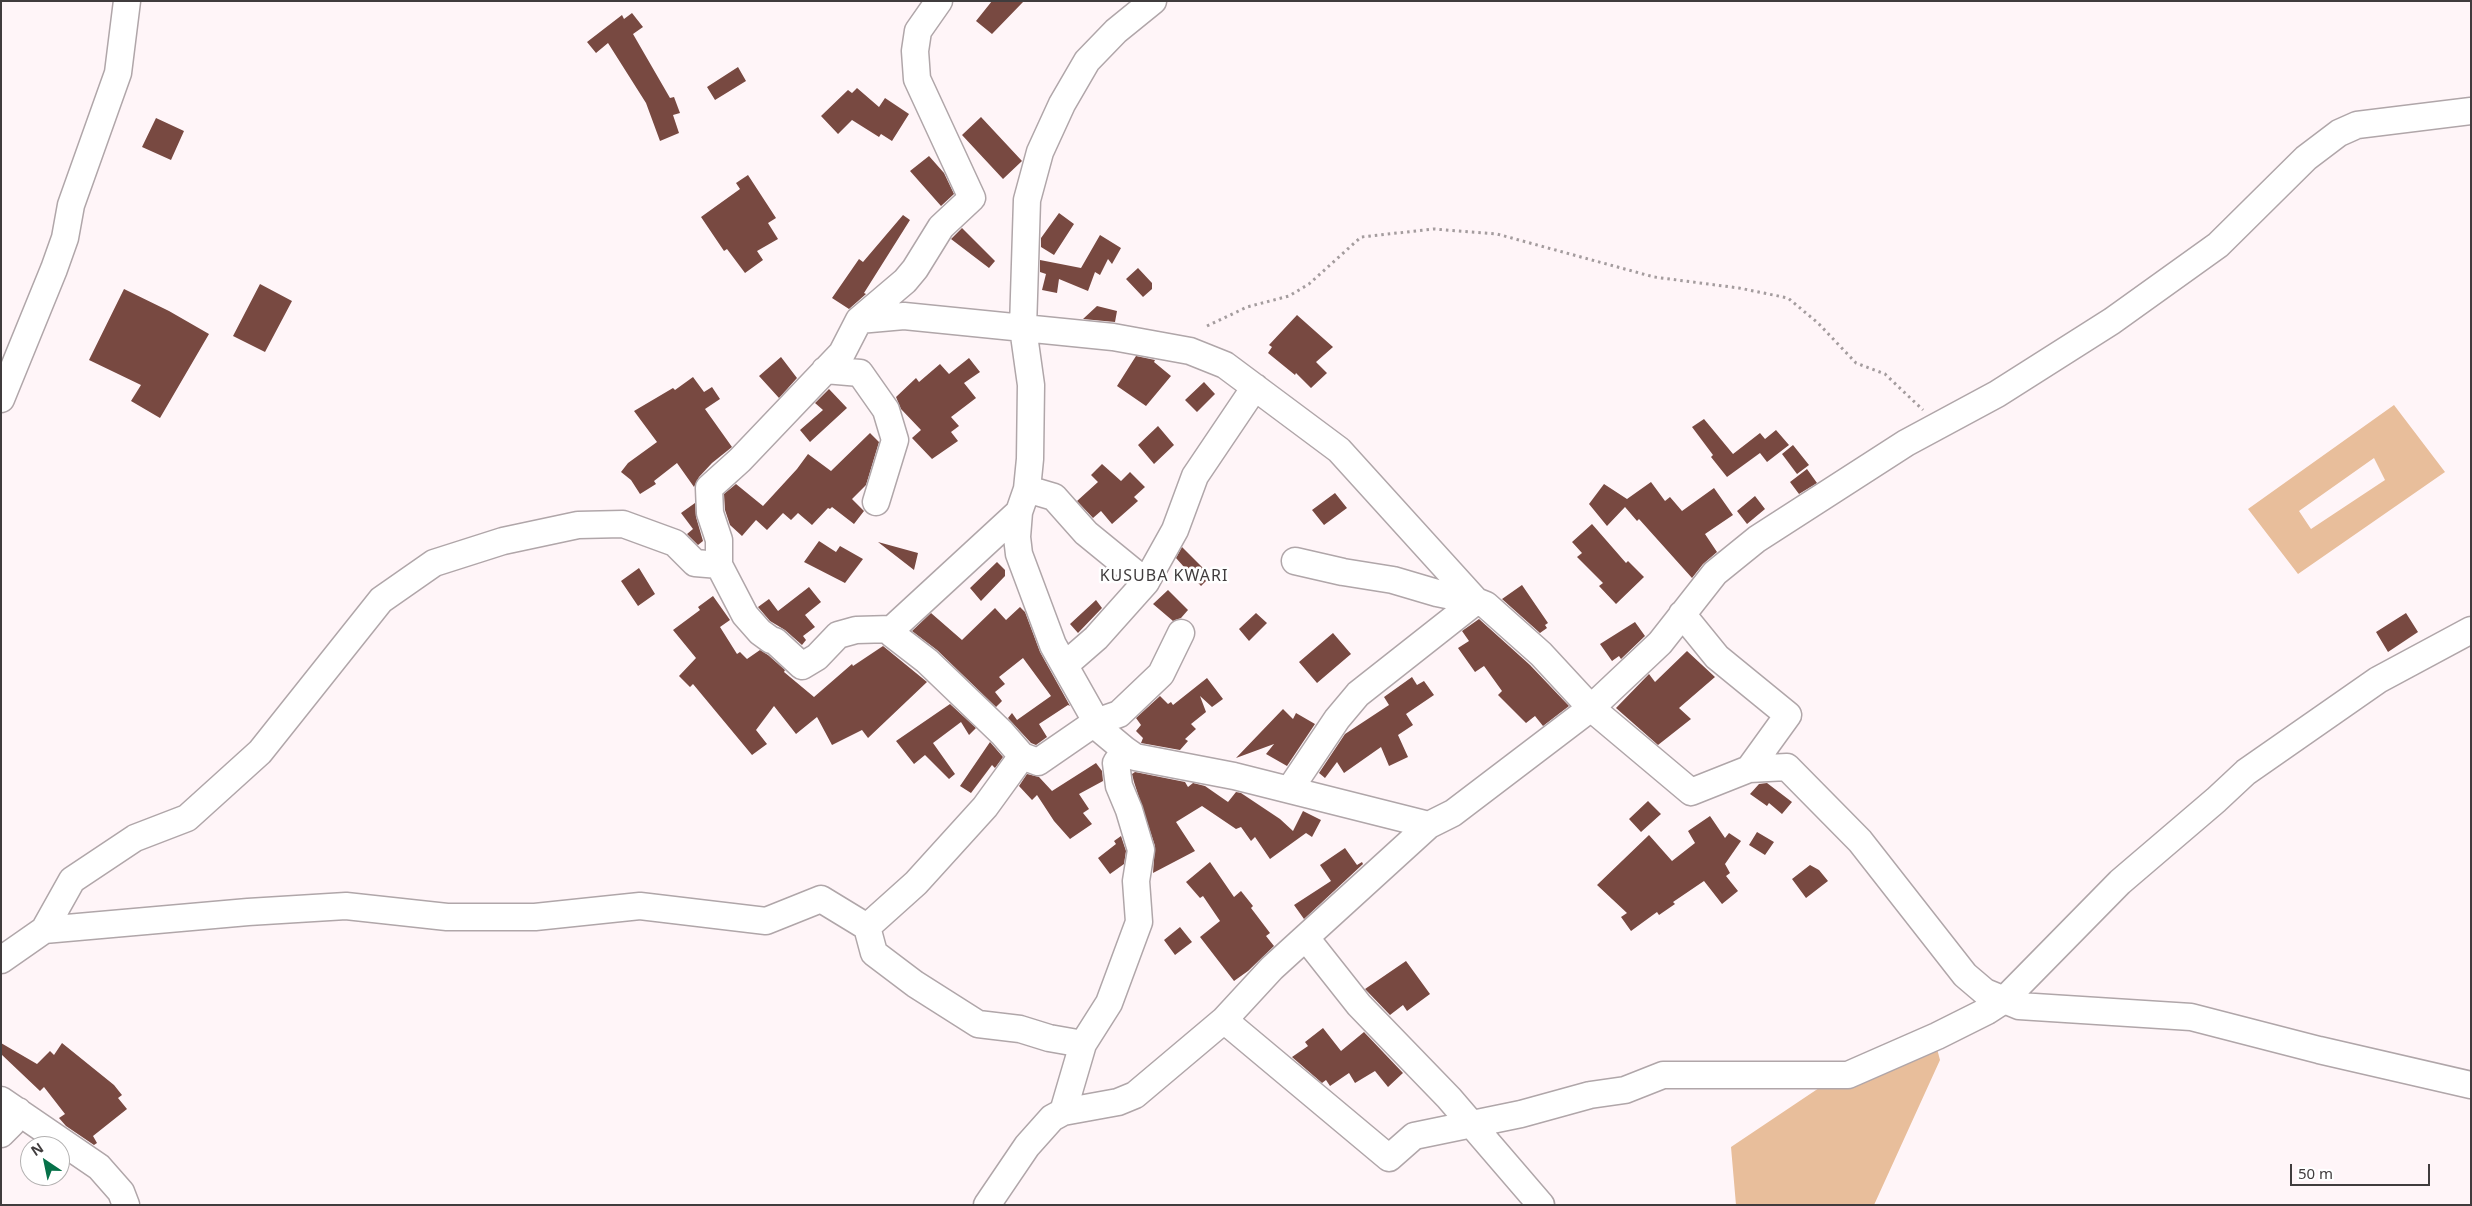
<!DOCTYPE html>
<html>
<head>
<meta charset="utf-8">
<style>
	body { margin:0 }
	#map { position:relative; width:2472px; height:1206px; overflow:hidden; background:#fff5f8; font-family:"Noto Sans",sans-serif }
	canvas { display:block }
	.frame { position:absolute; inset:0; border:2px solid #403c3d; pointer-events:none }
	.north { position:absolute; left:20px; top:1136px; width:50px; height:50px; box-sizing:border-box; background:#fff; border:1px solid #b3b1b1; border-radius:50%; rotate:326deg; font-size:14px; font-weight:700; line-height:20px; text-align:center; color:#403c3d }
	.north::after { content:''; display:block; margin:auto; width:18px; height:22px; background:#067149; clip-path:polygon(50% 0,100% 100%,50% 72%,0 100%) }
	.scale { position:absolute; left:2290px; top:1164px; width:140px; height:22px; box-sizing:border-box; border:2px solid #403c3d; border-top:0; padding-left:6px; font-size:15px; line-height:18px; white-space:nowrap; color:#403c3d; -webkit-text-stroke:4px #fff; paint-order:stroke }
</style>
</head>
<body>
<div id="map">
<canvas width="2472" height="1206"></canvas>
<div class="frame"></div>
<div class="north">N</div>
<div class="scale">50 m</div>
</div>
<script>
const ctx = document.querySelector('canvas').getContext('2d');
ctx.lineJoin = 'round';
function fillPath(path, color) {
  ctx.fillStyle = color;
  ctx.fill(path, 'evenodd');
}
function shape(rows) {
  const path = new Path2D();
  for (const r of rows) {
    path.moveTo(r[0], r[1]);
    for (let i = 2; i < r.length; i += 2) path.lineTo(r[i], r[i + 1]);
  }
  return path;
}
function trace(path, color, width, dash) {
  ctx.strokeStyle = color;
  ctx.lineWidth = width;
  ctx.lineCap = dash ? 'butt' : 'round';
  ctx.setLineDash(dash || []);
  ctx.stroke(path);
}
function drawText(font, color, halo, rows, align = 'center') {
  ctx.font = font + ' "Noto Sans",sans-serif';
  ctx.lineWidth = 5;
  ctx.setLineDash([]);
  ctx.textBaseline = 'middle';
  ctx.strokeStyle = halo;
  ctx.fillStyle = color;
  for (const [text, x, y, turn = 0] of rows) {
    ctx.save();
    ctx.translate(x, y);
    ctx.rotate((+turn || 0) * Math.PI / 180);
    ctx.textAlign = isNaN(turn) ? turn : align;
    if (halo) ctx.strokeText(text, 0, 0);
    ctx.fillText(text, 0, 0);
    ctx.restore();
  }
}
fillPath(shape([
	[2394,405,2445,472,2298,574,2248,509],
	[2374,458,2385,480,2311,529,2299,511],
	[1935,1041,1940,1060,1874,1205,1736,1205,1731,1147,1819,1088]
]), '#e8be9b');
fillPath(shape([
	[992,1,1024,1,992,34,976,21],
	[632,13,643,27,633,34,670,98,674,97,680,113,673,115,679,133,660,141,646,103,608,43,596,53,587,42,622,15,624,19],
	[738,67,746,81,715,100,707,87],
	[857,88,879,107,885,98,909,114,892,141,881,134,879,137,852,120,838,134,821,116,848,90,852,93],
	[981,117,1022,161,1003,179,962,135],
	[156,118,184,131,171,160,142,147],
	[929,156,944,173,954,194,941,206,910,171],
	[748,175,776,218,768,223,778,239,757,251,763,260,745,273,727,249,724,251,701,217,740,189,736,183],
	[1059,213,1074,224,1054,255,1041,247,1041,238],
	[903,215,910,220,864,293,866,294,849,309,832,298,859,259,863,262],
	[962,228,995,261,989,268,951,239],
	[1100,235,1121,248,1112,264,1108,259,1100,275,1095,272,1088,291,1059,279,1057,293,1042,290,1046,274,1040,272,1040,260,1081,268],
	[1138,268,1152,283,1152,289,1143,297,1126,279],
	[260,284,292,301,265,352,233,336],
	[124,289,169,311,209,334,160,418,131,401,141,385,89,360],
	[1097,306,1117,311,1115,322,1083,319],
	[1297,315,1333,347,1316,362,1327,373,1311,388,1296,373,1295,375,1268,353,1272,347,1269,345],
	[1136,356,1155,360,1154,362,1171,376,1146,406,1117,386],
	[781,357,797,378,779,398,759,376],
	[969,358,980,372,964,383,976,398,951,417,959,426,951,432,958,441,932,459,912,438,921,430,901,409,896,397,916,378,919,382,940,364,949,374],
	[693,377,704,392,712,387,720,399,705,409,732,447,712,463,699,477,694,487,677,463,654,481,656,484,640,494,631,480,621,472,628,463,657,442,634,411,673,388,675,390],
	[1204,382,1215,394,1197,412,1185,400],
	[829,389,847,408,810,442,800,430,823,410,815,403],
	[1704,419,1733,454,1760,433,1765,439,1776,430,1789,445,1767,462,1760,453,1727,477,1711,457,1713,455,1692,427],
	[1158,426,1174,445,1154,464,1138,445],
	[870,433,879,442,866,485,852,499,864,511,854,524,832,507,830,509,828,508,812,525,798,513,791,520,783,513,767,530,756,520,742,536,730,525,725,510,724,494,736,484,763,506,797,469,808,454,831,471],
	[1793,445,1809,465,1797,474,1782,454],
	[1102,464,1121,481,1130,472,1145,487,1134,497,1138,501,1112,524,1101,511,1093,518,1077,501,1098,482,1091,475],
	[1807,469,1817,483,1799,494,1790,482],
	[1651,482,1665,501,1670,497,1682,511,1714,488,1733,515,1705,534,1717,552,1703,564,1692,578,1639,519,1637,521,1625,507,1607,526,1589,504,1604,484,1627,499],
	[1335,493,1347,508,1324,525,1312,510],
	[1755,496,1765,509,1747,524,1737,511],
	[695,503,696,517,703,541,698,545,687,534,693,529,681,513],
	[1592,524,1626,563,1628,561,1644,577,1616,604,1599,586,1603,583,1577,557,1582,553,1572,542],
	[819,541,836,552,840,546,863,559,845,583,804,562],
	[878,542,918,553,914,570],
	[1182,547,1211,576,1201,586,1176,558],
	[997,562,1005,570,1005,576,981,601,970,588],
	[639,568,655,594,638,606,621,581],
	[1522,585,1548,623,1545,625,1547,628,1540,633,1502,599],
	[809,587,821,602,805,615,815,627,803,636,806,640,802,645,785,630,770,621,758,607,769,599,778,611],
	[1168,590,1188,610,1181,618,1173,621,1153,604],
	[713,596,730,620,720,627,737,654,740,652,747,659,760,650,768,655,785,670,784,672,814,697,852,664,853,666,883,646,927,682,868,738,862,730,832,745,817,717,796,734,774,706,756,730,767,744,752,755,693,684,690,687,679,676,696,658,673,630,700,610,698,607],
	[1096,600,1102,608,1078,633,1070,624],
	[1020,607,1025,612,1040,652,1070,706,1068,705,1039,724,1047,737,1036,745,1031,743,1008,718,1012,713,1017,720,1051,696,1023,658,999,677,1005,684,995,692,1002,701,996,707,937,650,912,631,931,613,962,640,995,608,1006,620],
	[1256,613,1267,623,1249,641,1239,629],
	[2406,613,2418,632,2388,652,2376,632],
	[1479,619,1530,665,1569,706,1543,726,1535,716,1526,723,1498,695,1502,691,1484,666,1475,672,1458,648,1469,641,1462,631],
	[1635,622,1645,636,1621,659,1619,656,1612,661,1600,644],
	[1333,633,1351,654,1317,683,1299,662],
	[1687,651,1715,677,1679,708,1691,719,1658,745,1616,708,1649,674,1655,682],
	[1412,677,1417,685,1424,681,1434,695,1406,714,1413,725,1398,735,1408,757,1389,766,1381,747,1344,773,1337,762,1325,778,1319,773,1345,734,1389,705,1384,697],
	[1207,678,1223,699,1212,707,1200,696,1206,712,1191,724,1196,729,1185,739,1188,741,1180,750,1141,743,1143,738,1136,731,1141,725,1136,718,1160,696,1168,704,1171,702,1173,705],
	[950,704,976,728,969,735,961,722,933,743,955,774,949,779,925,755,914,764,896,741],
	[1283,709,1293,719,1296,713,1315,724,1287,766,1266,754,1274,744,1236,758],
	[990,742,1003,757,995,768,992,765,971,793,960,786],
	[1096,763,1102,771,1103,781,1079,794,1089,809,1083,813,1092,824,1070,839,1054,821,1037,795,1032,800,1019,786,1027,774,1039,777,1052,791],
	[1135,772,1185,782,1188,787,1193,783,1205,786,1228,802,1236,792,1241,793,1280,819,1293,831,1303,811,1321,820,1312,837,1306,833,1270,859,1255,837,1251,841,1241,827,1236,829,1202,806,1176,822,1195,851,1153,873,1155,846,1134,782,1132,774],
	[1767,783,1792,802,1782,814,1769,803,1767,806,1750,794,1759,784],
	[1648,801,1661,814,1641,832,1629,819],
	[1710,816,1725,838,1729,833,1741,841,1725,864,1730,873,1726,876,1738,891,1722,904,1704,881,1673,902,1675,904,1659,915,1657,912,1631,931,1621,917,1627,913,1597,885,1649,835,1672,861,1695,843,1688,831],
	[1757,832,1774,842,1765,855,1749,845],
	[1121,836,1126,851,1124,864,1110,874,1098,858,1116,844,1114,841],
	[1345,848,1357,865,1362,862,1363,864,1304,919,1294,905,1331,881,1320,865],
	[1210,862,1234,897,1241,891,1253,906,1251,908,1270,933,1266,936,1274,946,1248,971,1234,981,1200,937,1220,921,1203,896,1200,898,1186,882],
	[1810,865,1819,870,1828,881,1806,898,1792,879],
	[1180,927,1192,942,1175,955,1164,940],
	[1406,961,1430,994,1407,1011,1403,1005,1390,1015,1365,989],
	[1323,1028,1341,1051,1364,1032,1403,1073,1388,1087,1375,1071,1355,1083,1349,1073,1330,1086,1326,1080,1322,1083,1292,1057,1308,1046,1305,1042],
	[1,1043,37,1064,50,1051,54,1055,62,1043,114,1085,122,1095,118,1098,127,1109,93,1136,97,1143,94,1145,66,1126,59,1118,65,1114,44,1087,40,1091,1,1054]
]), '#784941');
const minor = shape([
	[939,1,918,31,915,51,917,79,972,198,941,227,915,269,905,281,859,320,842,353,740,460,709,488,710,513,719,540,719,565,745,615,760,632,771,640,775,641,802,666,817,657,838,635,856,630,892,629,1019,512],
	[1153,1,1116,31,1087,61,1062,104,1040,152,1027,200,1023,328,1031,385,1030,459,1027,489,1019,512,1017,537,1019,554,1053,645,1101,730,1125,750,1135,757,1234,776,1429,825],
	[859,320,904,316,1113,337,1190,351,1225,365,1339,450,1476,601,1486,605,1541,654,1591,708,1691,792,1749,769,1788,715,1717,657,1682,614],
	[825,370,860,373,886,410,895,440,876,502],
	[1,399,54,269,65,238,71,205,118,73,127,1],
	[1027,489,1054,497,1086,533,1146,582],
	[892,629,892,634,927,661,1002,733,1022,756,1038,762,1096,722,1119,714,1161,674,1181,633],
	[1065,665,1096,638,1146,582,1175,530,1195,476,1255,387],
	[1749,769,1787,767,1860,841,1965,975,1985,992,2019,1006,2191,1017,2319,1050,2471,1085],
	[1290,789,1337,719,1358,694,1476,601,1437,593,1393,580,1343,572,1295,561],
	[867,927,874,953,915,984,978,1024,1020,1029,1049,1038,1083,1044,1063,1112],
	[44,930,248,912,346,906,447,917,535,917,640,906,766,921,821,899,867,927,916,883,985,807,1022,756],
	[1306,938,1359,1005,1449,1098,1541,1205],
	[1,960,44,930,72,880,135,838,187,818,260,752,381,600,434,563,503,541,578,525,623,524,675,543,695,563,719,565],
	[1224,1020,1389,1158,1414,1136,1521,1114,1590,1095,1625,1090,1663,1075,1848,1075,1937,1036,1987,1011,2004,1000,2120,882,2216,800,2246,772,2378,680,2471,630],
	[1083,1044,1109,1003,1139,922,1136,881,1141,850,1129,810,1119,786,1116,763,1125,750],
	[1,1100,99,1167,121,1192,126,1205],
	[1,1134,12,1123,18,1111],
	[987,1205,1027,1146,1052,1118,1063,1112,1118,1102,1135,1095,1224,1020,1272,968,1429,825,1453,813,1591,708,1660,643,1715,573,1757,539,1906,443,1997,394,2112,321,2218,245,2306,158,2339,133,2357,125,2471,111]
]);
trace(minor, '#b0a6a9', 29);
trace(shape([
	[1207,326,1247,307,1289,296,1309,284,1361,237,1434,229,1497,234,1654,277,1739,288,1788,298,1818,323,1856,363,1885,374,1923,410]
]), '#a49c9e', 3, [2.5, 4]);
trace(minor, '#fff', 26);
ctx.letterSpacing = '1px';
drawText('16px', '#403c3d', '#fff', [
	["KUSUBA KWARI",1164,576]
]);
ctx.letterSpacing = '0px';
</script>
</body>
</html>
